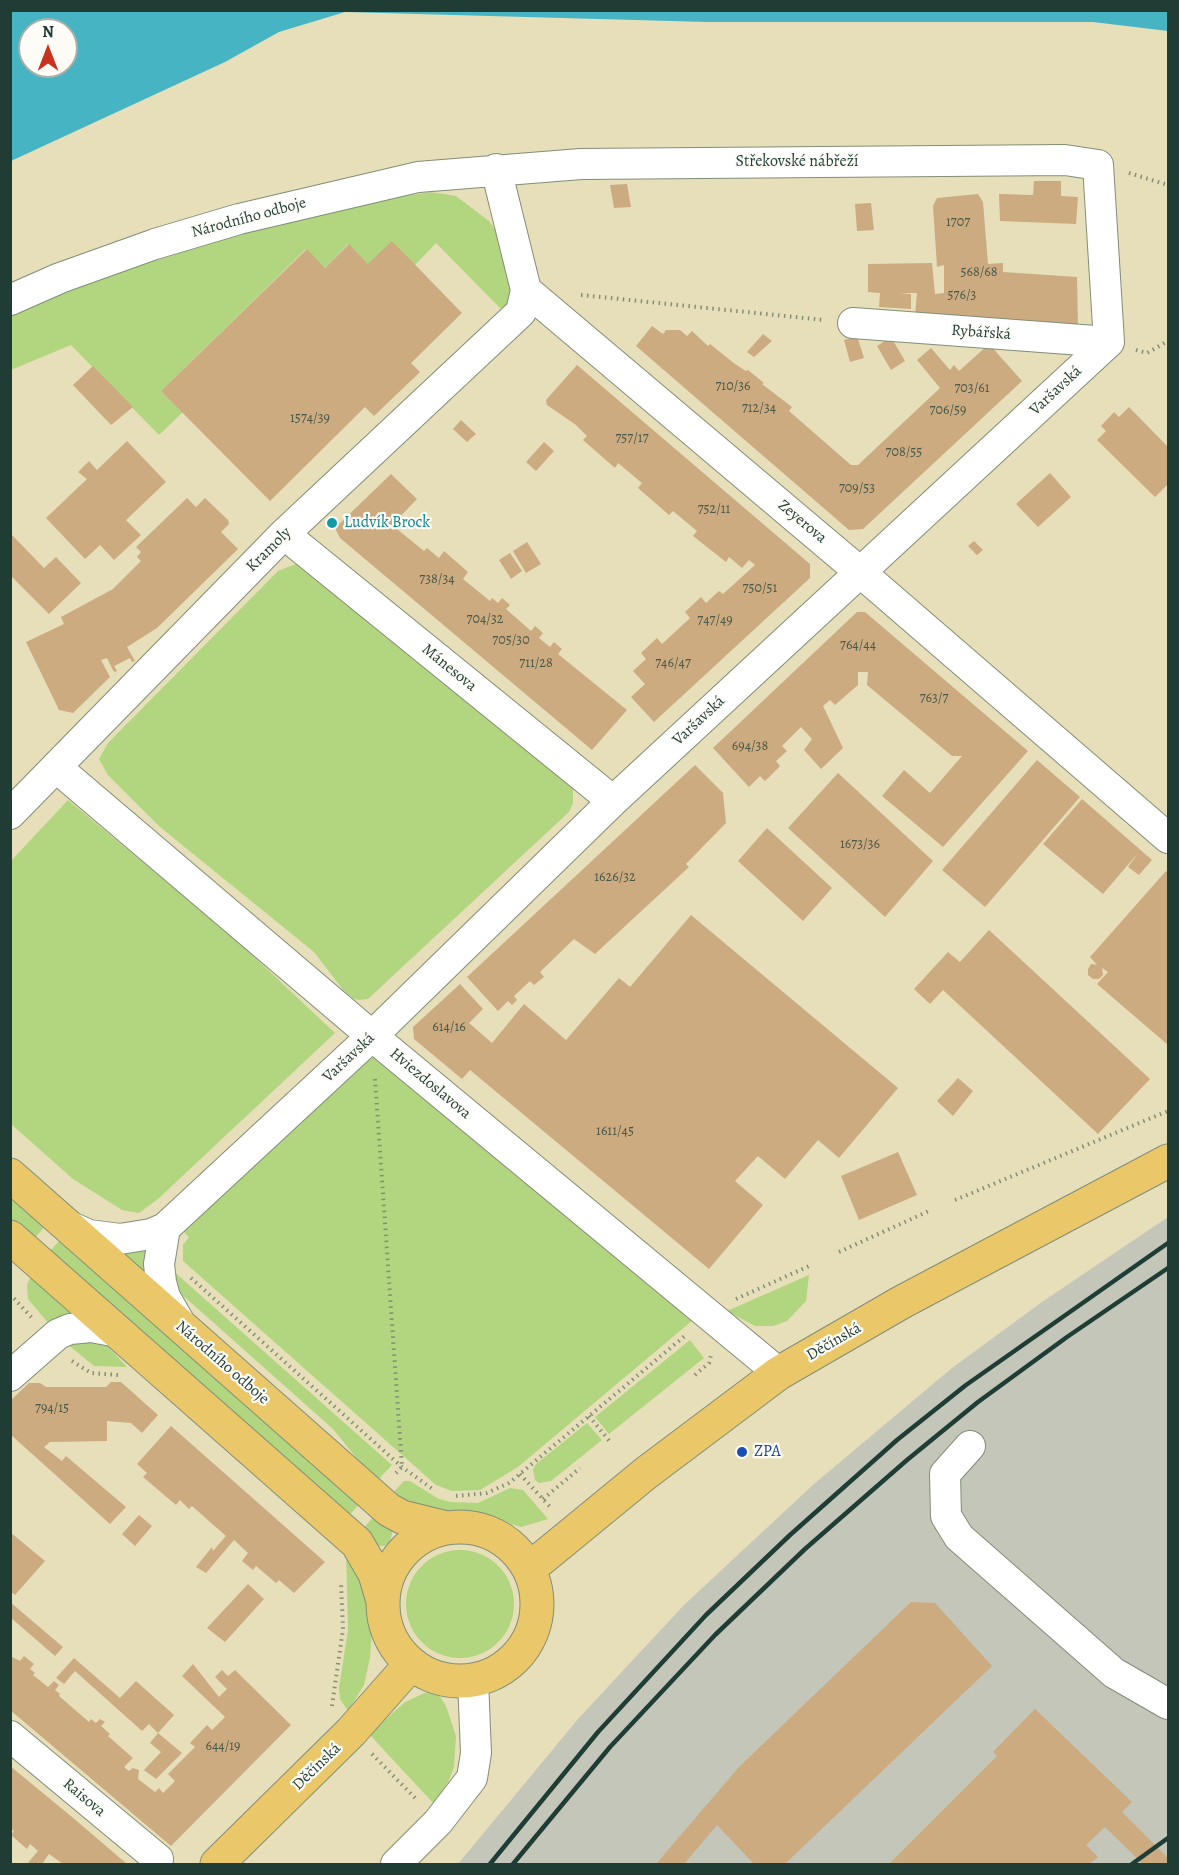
<!DOCTYPE html>
<html>
<head>
<meta charset="utf-8">
<style>
	body { margin:0 }
	#map { position:relative; width:1179px; height:1875px; overflow:hidden; background:#e6dfba; font-family:Alegreya,serif }
	canvas { display:block }
	.frame { position:absolute; inset:0; border:12px solid #1f3d34; pointer-events:none }
	.north { position:absolute; left:18px; top:18px; width:60px; height:60px; box-sizing:border-box; background:#fdfcf7; border:2px solid #a4b0a9; border-radius:50%; rotate:0deg; font-size:16px; font-weight:700; line-height:24px; text-align:center; color:#1f3d34 }
	.north::after { content:''; display:block; margin:auto; width:21px; height:27px; background:#c8321e; clip-path:polygon(50% 0,100% 100%,50% 72%,0 100%) }
</style>
</head>
<body>
<div id="map">
<canvas width="1179" height="1875"></canvas>
<div class="frame"></div>
<div class="north">N</div>
</div>
<script>
const ctx = document.querySelector('canvas').getContext('2d');
ctx.lineJoin = 'round';
function fillPath(path, color) {
  ctx.fillStyle = color;
  ctx.fill(path, 'evenodd');
}
function shape(rows) {
  const path = new Path2D();
  for (const r of rows) {
    if (r.length === 3) {
      path.moveTo(r[0] + r[2], r[1]);
      path.arc(r[0], r[1], r[2], 0, 2 * Math.PI);
      continue;
    }
    path.moveTo(r[0], r[1]);
    for (let i = 2; i < r.length; i += 2) path.lineTo(r[i], r[i + 1]);
  }
  return path;
}
function trace(path, color, width, dash) {
  ctx.strokeStyle = color;
  ctx.lineWidth = width;
  ctx.lineCap = dash ? 'butt' : 'round';
  ctx.setLineDash(dash || []);
  ctx.stroke(path);
}
function drawText(font, color, halo, rows, align = 'center') {
  ctx.font = font + ' Alegreya,serif';
  ctx.lineWidth = 4.5;
  ctx.setLineDash([]);
  ctx.textBaseline = 'middle';
  ctx.strokeStyle = halo;
  ctx.fillStyle = color;
  for (const [text, x, y, turn = 0] of rows) {
    ctx.save();
    ctx.translate(x, y);
    ctx.rotate((+turn || 0) * Math.PI / 180);
    ctx.textAlign = isNaN(turn) ? turn : align;
    if (halo) ctx.strokeText(text, 0, 0);
    ctx.fillText(text, 0, 0);
    ctx.restore();
  }
}
fillPath(shape([
	[1168,1217,1168,1864,458,1864,578,1719,684,1605,814,1484,952,1368,1042,1302]
]), '#c3c6b9');
fillPath(shape([
	[430,192,456,196,489,221,499,235,513,281,511,306,500,308,436,243,415,265,368,264,348,244,325,268,306,249,161,391,183,412,159,435,71,345,11,370,10,312,52,293,313,211],
	[301,562,573,786,573,803,569,812,368,999,360,1000,354,999,344,991,314,952,160,827,108,775,99,759,108,743,278,571],
	[68,800,232,936,335,1033,158,1199,139,1213,122,1210,73,1179,11,1124,10,862],
	[378,1055,693,1320,518,1467,480,1490,452,1491,436,1485,183,1261,183,1245,189,1237,183,1231,367,1061],
	[11,1190,48,1223,31,1242,11,1224],
	[63,1237,362,1501,345,1520,46,1255],
	[150,1246,150,1284,120,1250],
	[171,1269,392,1465,376,1482,333,1429,179,1292],
	[32,1273,76,1314,57,1318,49,1324,28,1299,27,1285],
	[809,1275,806,1301,787,1321,773,1326,755,1326,727,1311],
	[102,1340,127,1367,94,1366,66,1343],
	[690,1340,704,1358,609,1434,595,1417],
	[587,1423,602,1440,551,1481,539,1483,535,1480,533,1469,536,1464],
	[404,1481,410,1481,439,1499,451,1502,478,1503,510,1488,523,1490,548,1519,521,1527,470,1512,442,1514,390,1496],
	[376,1514,393,1530,390,1542,385,1546,378,1546,360,1532],
	[346,1549,369,1601,372,1627,370,1658,364,1685,348,1711,340,1699,339,1687,348,1630],
	[460,1604,54],
	[429,1691,437,1692,446,1706,456,1736,454,1767,449,1780,434,1804,369,1734,405,1702]
]), '#b2d67f');
fillPath(shape([
	[1168,10,1168,31,1093,22,707,22,345,12,279,32,225,62,11,161,11,11],
	[30,30,66,30,66,66,30,66]
]), '#47b4c3');
fillPath(shape([
	[1034,181,1061,181,1061,196,1078,197,1076,224,1000,221,999,194,1033,195],
	[627,184,631,207,614,208,610,185],
	[978,194,983,202,988,264,1003,263,1003,272,1077,277,1078,328,915,316,917,293,899,293,911,294,911,309,879,307,880,293,868,292,868,264,932,263,935,294,944,293,944,265,937,267,933,206,937,198],
	[871,203,874,230,857,231,855,204],
	[392,241,462,313,411,363,420,372,374,416,365,407,270,501,161,391,307,249,325,268,349,244,368,264],
	[652,326,663,334,666,330,680,330,687,336,692,331,708,346,710,344,735,364,746,371,748,370,764,383,762,384,792,407,789,411,851,465,858,465,940,388,917,360,931,348,950,370,954,365,959,371,989,344,1022,381,863,529,849,530,636,346],
	[763,334,772,341,754,357,747,352],
	[857,336,864,358,850,362,844,340],
	[891,337,905,361,891,370,877,346],
	[577,365,810,564,810,578,654,722,631,697,645,684,633,671,646,659,641,653,657,638,662,644,690,618,685,612,701,597,706,603,719,591,723,594,755,565,749,560,742,568,729,557,726,562,693,536,697,531,673,511,669,515,638,488,642,483,618,463,615,468,583,440,587,436,576,425,547,405,546,400],
	[93,366,133,407,111,425,73,385],
	[1129,407,1168,447,1168,484,1155,497,1097,440,1106,431,1101,426,1114,412,1119,417],
	[461,420,476,434,467,442,453,429],
	[127,441,166,482,126,520,141,535,114,560,100,545,85,559,46,518,87,479,78,472,89,461,97,470],
	[544,442,554,451,536,471,526,462],
	[1050,473,1071,497,1038,527,1016,504],
	[391,474,417,499,392,525,424,551,427,548,439,558,444,551,468,572,463,579,490,601,492,598,498,603,502,598,510,605,506,609,531,631,535,626,543,633,539,638,550,647,554,642,562,649,558,654,627,710,592,750,340,538,335,528],
	[187,498,196,507,205,498,228,520,229,524,221,532,238,549,157,628,127,647,135,661,132,662,130,658,114,666,117,671,114,672,107,658,101,660,110,677,73,713,59,710,26,642,64,624,61,617,113,589,141,561,137,557,141,552,136,547],
	[10,533,44,568,56,557,81,583,49,614,10,575],
	[974,541,983,550,977,555,968,546],
	[527,542,541,564,526,573,513,551],
	[510,553,522,571,511,579,499,560],
	[857,612,865,612,1028,751,943,847,882,796,904,770,930,793,962,756,952,756,867,685,868,672,858,672,858,685,835,705,830,700,823,706,843,748,821,769,804,750,812,739,801,727,782,746,787,751,776,761,780,766,765,781,760,776,749,787,713,748],
	[1037,760,1080,797,985,907,942,870],
	[695,765,723,793,726,823,686,864,689,867,595,954,574,939,540,972,544,977,534,985,530,981,514,996,517,1000,512,1005,508,1001,498,1011,467,977],
	[838,773,933,861,885,917,788,828],
	[1082,799,1152,860,1139,875,1128,867,1138,853,1103,894,1043,844],
	[767,828,832,888,803,921,738,861],
	[1166,871,1168,873,1168,1045,1097,984,1108,972,1102,968,1103,975,1099,979,1093,979,1088,975,1088,969,1091,964,1097,965,1090,957],
	[691,915,898,1088,839,1158,818,1140,785,1179,758,1156,735,1181,763,1205,709,1269,470,1070,462,1079,414,1039,413,1027,460,984,483,1009,469,1023,492,1043,524,1004,566,1040,619,978,630,987],
	[989,930,1150,1079,1098,1134,943,990,930,1004,914,989,948,952,960,962],
	[958,1078,973,1091,953,1116,937,1101],
	[898,1152,917,1195,859,1220,841,1176],
	[111,1382,121,1382,158,1415,142,1433,131,1423,107,1421,107,1441,50,1442,44,1447,62,1461,66,1456,126,1507,110,1524,10,1434,10,1401,29,1383,40,1383,46,1387,106,1387],
	[171,1426,325,1562,294,1593,279,1580,276,1583,256,1566,253,1570,242,1561,248,1553,234,1540,206,1573,196,1567,212,1547,213,1551,226,1536,192,1506,189,1509,180,1500,176,1505,143,1477,147,1473,137,1464],
	[139,1515,152,1526,135,1546,122,1534],
	[10,1532,45,1561,15,1595,10,1591],
	[248,1584,264,1599,225,1642,207,1628],
	[10,1602,63,1647,55,1656,10,1617],
	[911,1602,935,1603,992,1666,785,1864,754,1864,717,1825,684,1864,656,1864,739,1767],
	[10,1656,20,1661,24,1656,34,1664,30,1669,35,1673,33,1675,48,1687,54,1681,59,1685,55,1690,60,1694,59,1696,89,1722,91,1719,96,1723,100,1719,105,1722,101,1726,110,1734,108,1736,133,1758,124,1767,129,1771,133,1768,139,1770,138,1779,155,1792,159,1788,163,1793,175,1781,168,1774,195,1747,190,1743,207,1725,212,1730,225,1717,182,1676,193,1664,219,1697,227,1689,215,1677,222,1670,228,1676,235,1670,291,1725,171,1846,10,1710],
	[74,1658,120,1698,136,1681,174,1715,158,1733,182,1753,156,1779,144,1770,161,1752,150,1743,158,1733,149,1724,142,1731,75,1671,64,1684,56,1678],
	[1035,1709,1132,1802,1122,1812,1168,1858,1168,1864,1143,1864,1105,1827,1086,1845,1098,1857,1089,1864,889,1864,997,1756,993,1752],
	[10,1766,72,1817,127,1864,63,1864,49,1854,42,1864,27,1864,42,1846,38,1851,30,1844,27,1849,11,1835,14,1831,10,1828]
]), '#ccab80');
const minor = shape([
	[496,169,526,290,860,572,1168,838],
	[10,300,60,278,155,244,239,219,418,177,581,164,1065,160,1098,165,1109,342],
	[853,323,1109,342],
	[284,534,613,801],
	[57,768,372,1036,779,1373],
	[10,814,284,534,521,312,526,290],
	[69,1226,89,1235,120,1239,151,1234,165,1228,372,1036,613,801,1109,342],
	[165,1228,159,1264,161,1282,165,1297,181,1325],
	[10,1376,58,1334,70,1329,91,1327,118,1332],
	[970,1446,945,1474,946,1516,959,1537,1114,1673,1168,1704],
	[10,1736,158,1859],
	[396,1864,438,1822,472,1778,476,1753,473,1680]
]);
const major = shape([
	[10,1175,389,1510,402,1517,447,1528],
	[10,1237,357,1543,375,1574,382,1598],
	[460,1604,77],
	[529,1569,646,1473,779,1373,902,1302,1168,1161],
	[217,1864,351,1732,411,1664]
]);
trace(minor, '#828e77', 32);
trace(major, '#828e77', 35);
trace(shape([
	[1129,173,1168,185],
	[581,295,824,320],
	[1136,350,1147,353,1168,341],
	[375,1079,402,1467,396,1473],
	[955,1200,1168,1111],
	[839,1252,931,1210],
	[191,1278,402,1467,434,1490],
	[10,1294,32,1318],
	[736,1299,809,1266],
	[72,1361,91,1373,118,1375],
	[695,1375,709,1363,711,1355],
	[589,1416,611,1443],
	[520,1474,552,1509],
	[456,1496,487,1493,509,1483,686,1335],
	[543,1499,580,1468],
	[332,1706,343,1629,341,1583],
	[372,1754,417,1800]
]), '#828e77', 4, [1.5, 4.5]);
trace(minor, '#fff', 30);
trace(major, '#eac769', 33);
trace(shape([
	[490,1864,598,1732,706,1615,790,1535,897,1440,966,1385,1168,1243],
	[513,1864,610,1747,715,1635,805,1549,907,1460,978,1402,1067,1337,1168,1268],
	[1132,1864,1168,1838]
]), '#1f3d34', 4.5);
for (const [x, y, r, color] of [
	[332,523,6,"#0f9aa8"],
	[742,1452,6,"#1a4fb4"]
]) {
  const dot = new Path2D();
  dot.arc(x, y, r, 0, 2 * Math.PI);
  ctx.fillStyle = color;
  ctx.fill(dot);
  trace(dot, '#fdfcf7', 2);
}
drawText('14px', '#4a5847', null, [
	["1707",958,223],
	["568/68",979,273],
	["576/3",962,296],
	["710/36",733,387],
	["703/61",972,389],
	["712/34",759,409],
	["706/59",948,411],
	["1574/39",310,419],
	["757/17",632,439],
	["708/55",904,453],
	["709/53",857,489],
	["752/11",714,510],
	["738/34",437,580],
	["750/51",760,589],
	["704/32",485,620],
	["747/49",715,621],
	["705/30",511,641],
	["764/44",858,646],
	["711/28",536,664],
	["746/47",673,664],
	["763/7",934,699],
	["694/38",750,747],
	["1673/36",860,845],
	["1626/32",615,878],
	["614/16",449,1028],
	["1611/45",615,1132],
	["794/15",52,1409],
	["644/19",223,1747]
]);
drawText('16px', '#1f3d34', '#fdfcf7', [
	["Střekovské nábřeží",797,162],
	["Národního odboje",249,218,-15],
	["Rybářská",981,333,4],
	["Varšavská",1056,391,-43],
	["Zeyerova",802,522,40],
	["Kramoly",269,550,-45],
	["Mánesova",449,668,39],
	["Varšavská",699,721,-43],
	["Varšavská",349,1058,-43],
	["Hviezdoslavova",430,1084,40],
	["Děčínská",834,1342,-30],
	["Národního odboje",222,1363,41],
	["Děčínská",317,1767,-44],
	["Raisova",84,1798,40]
]);
drawText('16px', '#0d838f', '#fdfcf7', [
	["Ludvík Brock",344,523]
], 'left');
drawText('16px', '#164399', '#fdfcf7', [
	["ZPA",754,1452]
], 'left');
</script>
</body>
</html>
